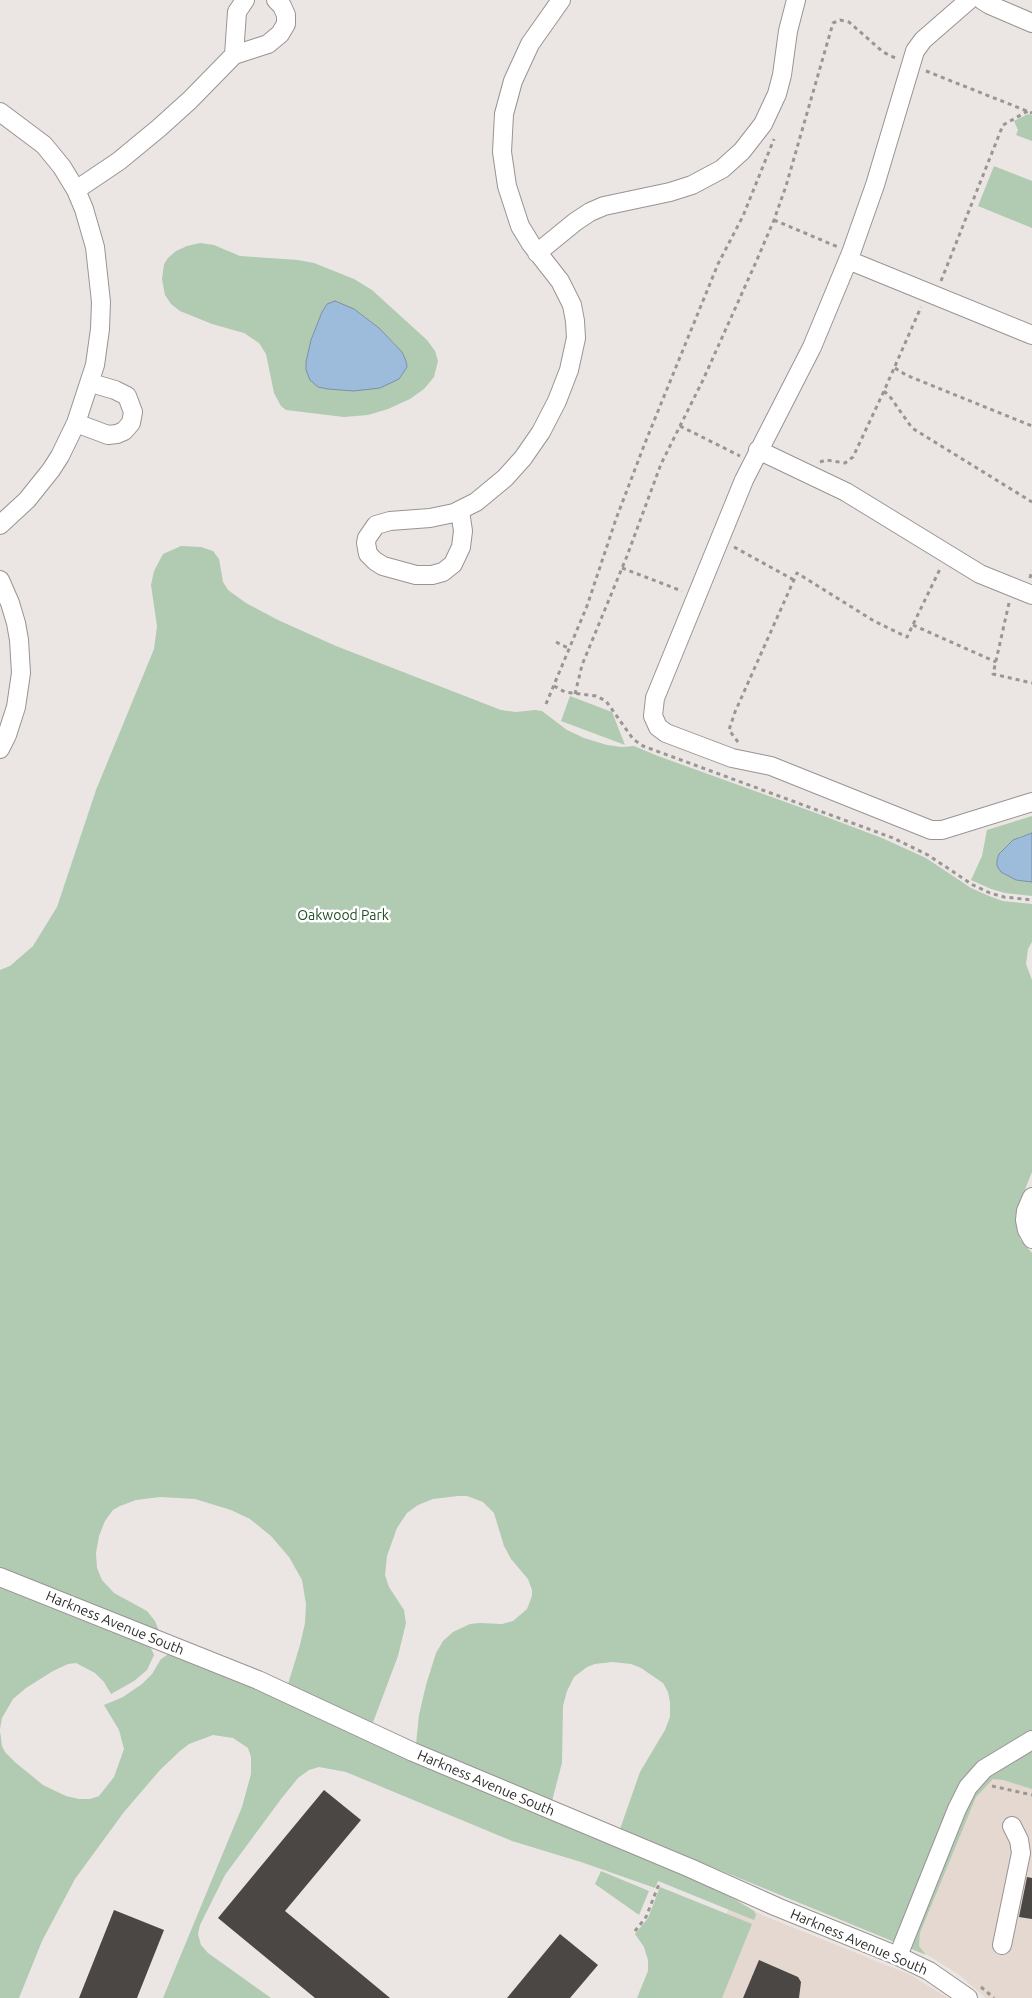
<!DOCTYPE html>
<html>
<head>
<meta charset="utf-8">
<style>
	body { margin:0 }
	canvas { display:block; background:#ebe6e3 }
</style>
</head>
<body>
<canvas width="1032" height="1998"></canvas>
<script>
const ctx = document.querySelector('canvas').getContext('2d');
ctx.lineJoin = 'round';
function fillPath(path, color) {
  ctx.fillStyle = color;
  ctx.fill(path, 'evenodd');
}
function shape(rows) {
  const path = new Path2D();
  for (const r of rows) {
    path.moveTo(r[0], r[1]);
    for (let i = 2; i < r.length; i += 2) path.lineTo(r[i], r[i + 1]);
  }
  return path;
}
function trace(path, color, width, dash) {
  ctx.strokeStyle = color;
  ctx.lineWidth = width;
  ctx.lineCap = dash ? 'butt' : 'round';
  ctx.setLineDash(dash || []);
  ctx.stroke(path);
}
function drawText(font, color, halo, rows, align = 'center') {
  ctx.font = font + ' Ubuntu,sans-serif';
  ctx.lineWidth = 5;
  ctx.setLineDash([]);
  ctx.textBaseline = 'middle';
  ctx.strokeStyle = halo;
  ctx.fillStyle = color;
  for (const [text, x, y, turn = 0] of rows) {
    ctx.save();
    ctx.translate(x, y);
    ctx.rotate((+turn || 0) * Math.PI / 180);
    ctx.textAlign = isNaN(turn) ? turn : align;
    if (halo) ctx.strokeText(text, 0, 0);
    ctx.fillText(text, 0, 0);
    ctx.restore();
  }
}
fillPath(shape([
	[994,1778,1032,1786,1032,1998,986,1998,958,1974,924,1953,919,1946,920,1933,973,1803,982,1788],
	[733,1898,762,1915,911,1975,948,1998,692,1998]
]), '#e4d8d1');
fillPath(shape([
	[1028,114,1032,115,1032,141,1016,135,1018,130,1014,121],
	[994,166,1032,181,1032,228,978,206],
	[200,243,214,245,240,256,298,260,314,263,354,279,372,290,427,340,435,351,438,361,434,377,424,389,410,399,388,409,368,415,344,417,286,410,281,406,274,393,266,354,259,343,244,333,212,324,180,311,171,304,165,295,162,279,164,264,168,258,176,251,187,246],
	[327,304,354,309,379,328,402,352,406,361,407,367,399,379,311,340,322,312],
	[181,546,201,547,213,551,219,559,223,582,228,590,246,603,278,620,336,646,501,710,516,712,535,710,542,711,567,730,584,738,607,745,622,747,634,746,658,756,816,813,882,838,926,858,971,888,989,896,1003,901,1032,904,1032,942,1028,949,1026,964,1032,980,1032,1172,1017,1209,1016,1221,1020,1239,1032,1253,1032,1789,1003,1780,993,1779,976,1797,920,1933,919,1946,926,1955,620,1829,640,1772,665,1730,670,1717,670,1702,668,1692,663,1683,641,1668,631,1664,612,1662,595,1664,587,1667,574,1677,567,1691,563,1706,562,1763,552,1801,416,1744,419,1715,426,1685,436,1653,443,1641,453,1632,470,1624,480,1623,502,1624,513,1621,527,1609,532,1596,532,1590,528,1579,511,1559,504,1546,494,1513,483,1502,467,1496,458,1496,433,1499,418,1505,407,1513,397,1528,387,1556,385,1575,389,1587,404,1610,406,1623,398,1656,372,1725,288,1684,300,1645,305,1623,306,1604,302,1580,289,1557,271,1536,250,1519,231,1510,195,1499,160,1497,136,1500,120,1506,113,1510,105,1521,99,1536,96,1553,97,1568,102,1580,114,1593,147,1611,155,1621,159,1631,0,1568,0,970,10,966,33,946,57,907,96,790,154,649,157,626,151,585,154,571,163,554],
	[570,696,612,712,625,745,561,721],
	[1032,816,1032,833,1019,837,1001,872,1016,880,1032,882,1032,896,1005,893,991,889,971,880,982,856,987,830],
	[0,1586,150,1646,154,1655,147,1670,134,1681,111,1694,104,1682,95,1673,76,1663,68,1664,53,1671,26,1688,13,1699,2,1718,0,1729],
	[170,1653,270,1694,358,1737,425,1766,714,1887,754,1911,756,1915,754,1920,658,1881,655,1888,581,1862,512,1841,346,1772,319,1767,309,1770,298,1778,281,1799,225,1875,200,1925,198,1934,201,1945,208,1953,271,1998,163,1998,242,1807,251,1774,251,1757,248,1748,233,1738,213,1735,189,1744,180,1751,160,1770,124,1812,75,1879,42,1941,19,1998,0,1998,0,1731,2,1746,5,1752,16,1763,43,1785,66,1796,79,1799,90,1799,99,1796,114,1777,124,1749,119,1730,104,1705,123,1697,142,1684,152,1674,161,1659],
	[601,1871,649,1891,639,1915,595,1884],
	[660,1887,752,1924,722,1998,637,1998,648,1971,648,1960,644,1947,635,1934,648,1918]
]), '#b1cab2');
const water = shape([
	[335,301,354,309,379,328,402,352,406,361,407,367,399,379,380,388,354,391,328,389,318,387,310,380,306,370,306,362,311,340,322,312,327,304,335,301],
	[1032,833,1032,882,1016,880,1001,872,997,866,997,860,999,854,1013,840,1032,833]
]);
fillPath(water, '#9dbcdb');
trace(water, '#7b90a6', 1);
fillPath(shape([
	[324,1790,361,1820,285,1911,390,1998,315,1998,218,1918],
	[1027,1877,1032,1878,1032,1919,1019,1917],
	[114,1910,164,1930,137,1998,79,1998],
	[560,1934,598,1965,570,1998,507,1998],
	[759,1960,798,1977,801,1982,799,1998,743,1998]
]), '#4b4745');
const minor = shape([
	[969,0,923,40,915,51,875,185,851,253,812,347,744,480,655,698,653,716,658,727,666,733,732,758,771,766,931,830,942,830,1032,802],
	[982,0,990,5,1032,23],
	[234,55,237,12,245,0],
	[0,112,44,145,62,167,76,190,84,209,95,247,101,302,100,329,95,365,76,423,60,456,51,470,27,500,0,525],
	[76,190,119,161,159,128,190,100,234,55,268,44,280,34,286,24,286,15,282,6,276,0],
	[537,253,575,222,590,212,604,206,670,192,692,185,722,169,742,151,763,124,777,94,782,75,788,31,796,0],
	[848,260,1032,335],
	[76,423,108,435,117,434,124,431,131,423,133,412,127,396,115,390,91,383],
	[758,450,846,492,980,574,1032,595],
	[460,511,463,531,461,547,453,564,443,572,432,575,416,575,383,566,375,561,368,554,366,543,367,538,376,525,390,521,430,518,454,513,476,502,505,478,523,458,541,432,557,401,569,370,576,338,575,321,572,305,560,281,531,244,520,226,507,186,502,152,504,114,513,81,530,44,561,0],
	[0,580,10,603,16,623,19,640,21,673,16,707,7,735,0,749],
	[1032,1197,1026,1211,1025,1220,1027,1230,1032,1239],
	[0,1577,258,1680,413,1752,690,1868,777,1907,898,1956,929,1971,968,1998],
	[1002,1945,1021,1853,1019,1840,1012,1826],
	[898,1956,957,1809,968,1787,984,1769,1032,1740]
]);
trace(minor, '#999492', 20);
trace(shape([
	[926,71,1032,113],
	[774,220,838,247],
	[941,281,1003,125,1028,111],
	[895,368,906,375,1032,426],
	[884,391,891,398,912,428,1032,502],
	[680,426,740,456],
	[820,462,826,460,845,463,853,457,884,391,921,307],
	[734,547,794,580],
	[622,568,682,591],
	[1030,578,1032,570],
	[1009,603,993,674,1032,683],
	[913,625,996,662],
	[556,642,570,649],
	[554,686,565,692,596,696,606,701,633,739,643,746,893,838,928,855,973,885,990,893,1004,897,1032,900],
	[575,694,582,665,627,556,661,464,703,380,756,262,774,220,786,186,833,23,840,20,849,22,883,52,897,59],
	[546,704,587,606,616,519,645,443,718,264,743,216,774,139],
	[738,742,729,730,735,712,797,573,874,621,907,637,940,569],
	[992,1786,1032,1795],
	[635,1931,646,1917,659,1884],
	[981,1987,994,1998]
]), '#999693', 3, [4, 4]);
trace(minor, '#fff', 18);
drawText('14px', '#204e24', '#fff', [
	["Oakwood Park",343,915]
]);
drawText('14px', '#2d2b2a', '#fff', [
	["Harkness Avenue South",115,1623,22],
	["Harkness Avenue South",486,1783,23],
	["Harkness Avenue South",859,1942,23]
]);
</script>
</body>
</html>
